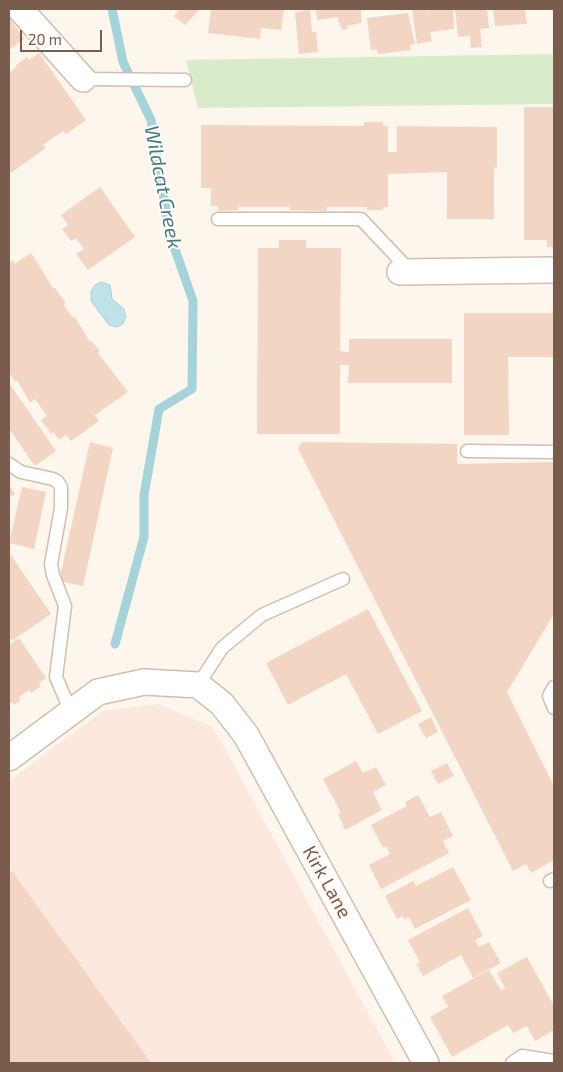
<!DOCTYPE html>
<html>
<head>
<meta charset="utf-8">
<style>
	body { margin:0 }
	#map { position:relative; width:563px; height:1072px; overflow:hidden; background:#fdf6ec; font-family:"Exo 2",sans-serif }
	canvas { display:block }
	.frame { position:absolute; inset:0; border:10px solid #7a5c4d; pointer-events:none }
	.scale { position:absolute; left:20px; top:30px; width:82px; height:22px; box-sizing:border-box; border:2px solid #7a5c4d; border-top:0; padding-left:6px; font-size:15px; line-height:18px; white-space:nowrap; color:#7a5c4d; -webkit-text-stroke:4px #fffaf3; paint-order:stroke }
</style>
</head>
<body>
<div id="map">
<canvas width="563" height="1072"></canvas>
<div class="frame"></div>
<div class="scale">20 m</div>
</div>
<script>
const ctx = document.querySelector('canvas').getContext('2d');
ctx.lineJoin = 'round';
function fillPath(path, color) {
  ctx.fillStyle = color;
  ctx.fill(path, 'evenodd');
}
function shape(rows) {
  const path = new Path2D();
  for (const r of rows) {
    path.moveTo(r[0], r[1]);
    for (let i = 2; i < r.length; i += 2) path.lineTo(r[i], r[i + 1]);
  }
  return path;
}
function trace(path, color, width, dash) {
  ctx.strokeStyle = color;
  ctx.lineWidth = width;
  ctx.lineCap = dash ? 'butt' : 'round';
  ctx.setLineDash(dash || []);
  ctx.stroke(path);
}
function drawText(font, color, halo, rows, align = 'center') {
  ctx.font = font + ' "Exo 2",sans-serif';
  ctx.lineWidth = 4;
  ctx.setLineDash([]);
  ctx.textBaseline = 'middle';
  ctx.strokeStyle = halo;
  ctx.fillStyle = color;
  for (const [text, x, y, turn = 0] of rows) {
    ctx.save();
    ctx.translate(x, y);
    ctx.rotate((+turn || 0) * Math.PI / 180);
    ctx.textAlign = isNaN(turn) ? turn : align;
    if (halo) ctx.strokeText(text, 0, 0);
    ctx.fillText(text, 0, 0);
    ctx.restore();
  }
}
fillPath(shape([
	[159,704,213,727,395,1063,9,1063,9,781,102,711]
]), '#fde8e0');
fillPath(shape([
	[554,54,554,104,198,108,186,60]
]), '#d8ecc9');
const water = shape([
	[101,282,110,285,112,299,124,309,126,317,123,324,117,327,109,325,91,301,91,292,95,285,101,282]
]);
fillPath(water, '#bfe3e8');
trace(water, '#a5d3da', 1);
trace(shape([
	[112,9,123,62,151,120,170,235,193,301,192,389,159,409,144,495,144,537,115,644]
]), '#a5d3da', 9);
fillPath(shape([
	[180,9,200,9,185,25,174,16],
	[211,9,284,9,281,30,261,28,260,39,208,33],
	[316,9,361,9,361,23,347,26,348,29,342,30,337,17,317,20],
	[412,9,428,9,429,19,429,9,453,9,454,29,430,32,432,41,417,44],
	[455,9,487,9,489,28,480,29,482,47,471,48,470,36,458,37],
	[493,9,525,9,527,24,495,26],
	[310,10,312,32,316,32,318,52,299,54,295,12],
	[408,13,415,44,410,45,411,50,378,54,377,49,371,50,367,18],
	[9,17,24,39,9,50],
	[39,53,86,120,66,134,63,131,43,145,46,148,11,173,9,169,9,69,11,72,16,67,15,66,27,57,29,60],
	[524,107,554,107,554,247,547,247,547,240,524,240],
	[364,122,383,122,383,126,388,126,388,152,397,152,397,126,497,127,497,168,494,167,494,219,447,219,447,172,388,174,388,207,383,207,383,210,367,210,367,207,327,207,327,211,290,210,290,207,238,207,238,210,218,211,218,206,211,206,211,188,201,188,201,125,364,126],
	[100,187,135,237,88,270,76,254,84,249,76,238,71,241,62,229,68,225,61,215],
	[279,240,306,240,306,248,341,248,340,351,349,352,349,339,452,339,452,383,348,383,349,365,340,365,340,434,257,434,258,248,279,248],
	[31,253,53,288,55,288,66,303,64,305,73,318,75,317,90,342,92,341,100,352,98,353,128,392,95,415,99,421,71,441,66,435,59,440,53,432,51,434,41,420,47,416,35,399,30,403,17,380,15,382,9,373,9,263,13,260,15,264],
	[464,313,554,313,554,357,508,357,509,435,464,435],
	[9,383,56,451,35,466,9,429],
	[90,442,113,448,83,586,59,581],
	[302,442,457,444,457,464,554,462,554,614,507,692,554,786,554,860,531,873,526,864,513,871,298,449],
	[9,484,15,494,9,498],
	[22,487,46,492,34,549,9,543],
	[9,552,51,614,12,641,9,637],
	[368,609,422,711,378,734,346,674,288,705,266,663],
	[19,638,46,678,39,683,41,686,31,693,29,690,19,697,21,700,14,705,12,702,9,704,9,645],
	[431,717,438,732,426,738,418,724],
	[356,761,363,773,376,767,386,785,373,792,382,810,345,830,338,814,341,813,323,779],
	[447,763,454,776,438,784,431,771],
	[418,795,430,817,441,812,453,836,443,841,449,853,381,889,369,865,390,854,386,846,383,848,371,825,407,806,405,802],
	[453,867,471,900,415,929,409,917,404,920,403,916,397,919,385,896,413,881,416,886],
	[12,871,151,1063,9,1063,9,874],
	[468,908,483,936,475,940,479,947,489,942,501,963,473,978,461,955,423,976,416,964,420,962,408,940],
	[527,957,554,1006,554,1030,535,1041,527,1026,513,1033,508,1025,452,1057,430,1017,448,1007,442,996,489,970,501,990,505,988,497,973]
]), '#f3d5c3');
const lane = shape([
	[83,79,185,80],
	[218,219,361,219,411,272],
	[467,451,554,452],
	[9,464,21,472,53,479,58,482,61,487,61,508,51,564,53,575,65,606,56,677,71,712],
	[198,685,222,648,262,615,343,579],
	[554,687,549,696,554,708],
	[550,881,554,879],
	[512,1063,522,1056,554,1061]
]);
const street = shape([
	[20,9,83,79],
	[400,272,554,270],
	[9,758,98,692,144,682,198,685,222,704,246,735,426,1063]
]);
trace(lane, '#d1beb0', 15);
trace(street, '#d1beb0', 28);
trace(lane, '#fff', 12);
trace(street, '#fff', 25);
drawText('19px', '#7a5c4d', '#fffaf3', [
	["Kirk Lane",327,882,61]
]);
drawText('italic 20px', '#437c86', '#fffaf3', [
	["Wildcat Creek",163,187,79]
]);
</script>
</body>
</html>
